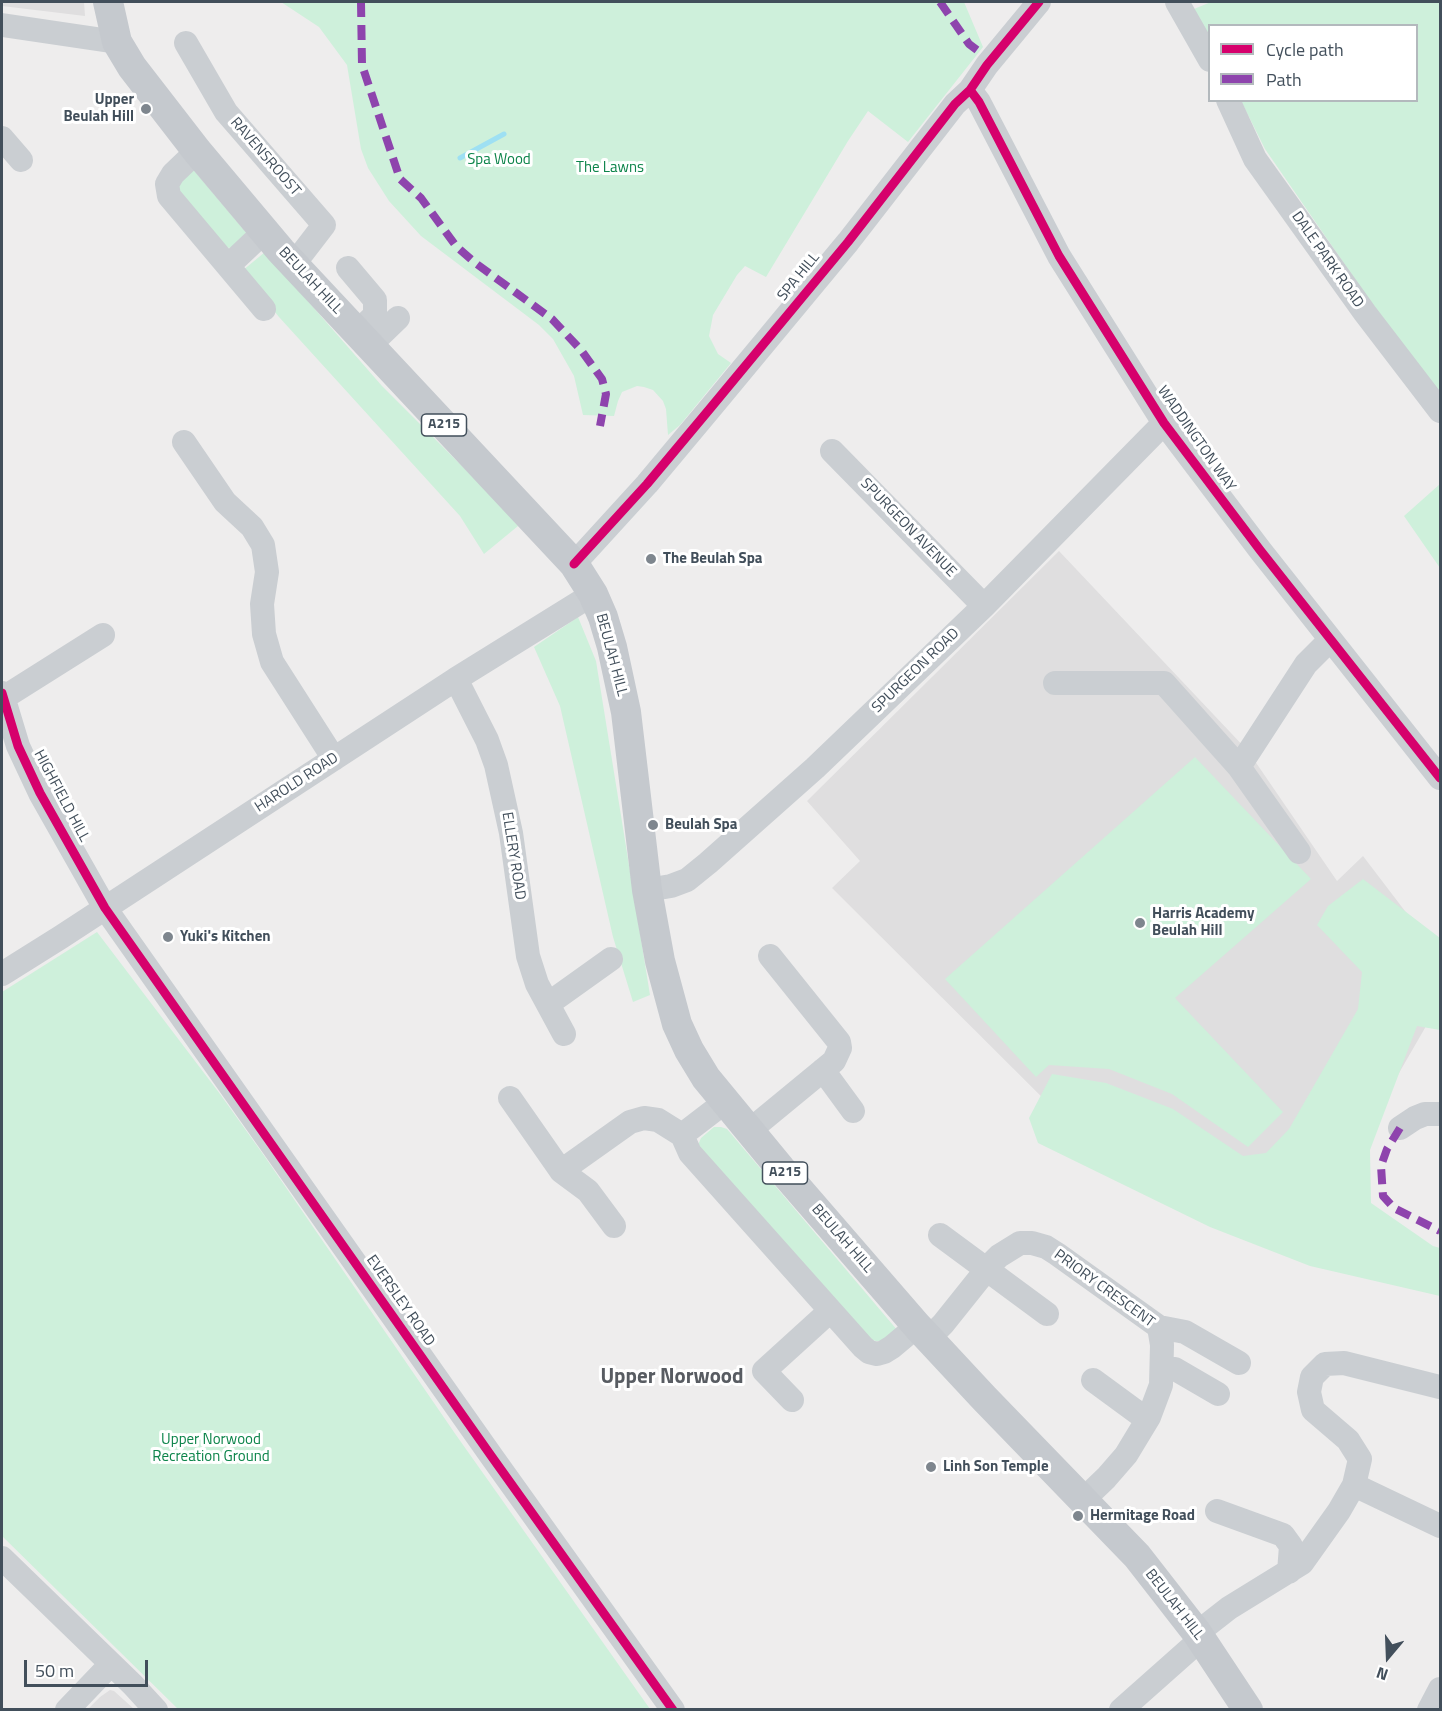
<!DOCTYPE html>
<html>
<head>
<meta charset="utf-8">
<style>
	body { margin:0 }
	#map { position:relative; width:1442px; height:1711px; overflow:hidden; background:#eeeded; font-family:"Titillium Web",sans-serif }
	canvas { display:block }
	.frame { position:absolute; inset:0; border:3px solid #424f5b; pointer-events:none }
	.legend { position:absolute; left:1208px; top:24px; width:210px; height:78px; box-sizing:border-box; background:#fff; border:2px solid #b3b9bd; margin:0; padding:8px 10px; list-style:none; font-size:18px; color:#424f5b }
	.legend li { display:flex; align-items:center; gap:12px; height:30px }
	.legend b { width:30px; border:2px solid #b3b9bd }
	.north { position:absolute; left:1358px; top:1627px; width:60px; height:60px; -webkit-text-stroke:4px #fff; paint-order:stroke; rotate:199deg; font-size:16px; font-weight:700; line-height:24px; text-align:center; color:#424f5b }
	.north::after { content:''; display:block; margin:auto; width:21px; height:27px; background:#424f5b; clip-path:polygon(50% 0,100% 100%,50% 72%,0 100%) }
	.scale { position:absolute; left:24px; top:1660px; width:124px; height:27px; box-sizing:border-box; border:3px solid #424f5b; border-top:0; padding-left:8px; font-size:18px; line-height:21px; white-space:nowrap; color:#424f5b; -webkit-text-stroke:4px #fff; paint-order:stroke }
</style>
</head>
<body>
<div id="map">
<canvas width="1442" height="1711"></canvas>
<div class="frame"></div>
<ul class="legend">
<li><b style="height:8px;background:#d6006c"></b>Cycle path</li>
<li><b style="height:8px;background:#8e44ad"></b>Path</li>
</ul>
<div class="north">N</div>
<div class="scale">50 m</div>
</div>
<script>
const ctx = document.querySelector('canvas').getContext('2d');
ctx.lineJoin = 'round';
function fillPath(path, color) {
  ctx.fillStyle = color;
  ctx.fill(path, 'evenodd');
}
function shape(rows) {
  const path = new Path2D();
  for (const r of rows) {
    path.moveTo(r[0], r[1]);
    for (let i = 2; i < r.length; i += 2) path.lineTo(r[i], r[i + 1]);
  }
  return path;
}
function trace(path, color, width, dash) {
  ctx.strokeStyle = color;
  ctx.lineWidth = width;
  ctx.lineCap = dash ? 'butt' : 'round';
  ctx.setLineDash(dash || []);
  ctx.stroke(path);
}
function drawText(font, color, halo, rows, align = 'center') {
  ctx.font = font + ' "Titillium Web",sans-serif';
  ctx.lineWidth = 6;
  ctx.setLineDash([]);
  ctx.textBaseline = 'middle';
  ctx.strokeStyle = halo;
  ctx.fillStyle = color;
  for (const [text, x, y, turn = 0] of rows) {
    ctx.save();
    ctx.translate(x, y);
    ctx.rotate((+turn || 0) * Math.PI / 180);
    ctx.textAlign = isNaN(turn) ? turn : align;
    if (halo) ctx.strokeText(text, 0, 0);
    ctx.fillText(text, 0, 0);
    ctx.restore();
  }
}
fillPath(shape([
	[2,2,84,2,85,16,2,6],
	[1059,551,1248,751,1337,881,1363,856,1440,957,1440,1002,1295,1253,1084,1139,832,888,860,861,807,801],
	[110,1690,114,1691,134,1709,88,1709,100,1697]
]), '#dfdedf');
fillPath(shape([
	[281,2,964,2,983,47,908,142,868,111,848,141,766,277,745,266,737,275,713,315,709,336,718,354,731,363,680,425,668,435,666,409,663,401,653,390,644,387,637,386,622,392,618,401,614,416,583,415,574,376,553,339,539,325,421,236,389,201,368,168,361,149,347,65,319,27],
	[1211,2,1440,2,1440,393,1379,314,1265,149,1241,101,1416,100,1416,26,1210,26,1209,39,1194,9],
	[192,168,249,236,236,246,229,248,221,244,177,193,178,181],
	[265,252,382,386,501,505,518,526,484,554,460,516,279,317,242,271],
	[1440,484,1440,568,1404,516],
	[578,617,596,661,650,995,633,1002,613,937,560,706,534,647],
	[1195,757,1311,879,1175,998,1283,1112,1248,1147,1172,1094,1109,1069,1049,1065,1036,1077,945,979],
	[1363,879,1440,938,1440,1030,1417,1026,1370,1150,1371,1203,1433,1246,1440,1248,1440,1296,1310,1266,1210,1227,1038,1143,1029,1118,1052,1074,1106,1083,1173,1109,1243,1156,1266,1153,1289,1129,1358,1009,1362,972,1317,925,1328,906],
	[97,932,220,1094,265,1157,456,1435,650,1709,178,1709,2,1536,2,992],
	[714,1127,721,1127,727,1129,898,1331,885,1341,876,1341,865,1338,698,1145,701,1138]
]), '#cef0db');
trace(shape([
	[460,158,504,134]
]), '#9ee0f3', 5);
trace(shape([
	[1177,2,1210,60],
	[2,25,117,42],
	[186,43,226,112,324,225,294,264],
	[970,90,979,102,1059,256,1164,423,1260,550,1440,778],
	[1228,100,1255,159,1365,313,1440,411],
	[2,138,21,160],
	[197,151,173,174,167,184,169,196,264,309],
	[229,265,264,232],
	[348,268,375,300,375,312,373,317,357,332],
	[370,345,398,318],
	[184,442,225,502,252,527,263,545,267,572,262,604,264,634,272,662,334,759],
	[832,451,984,606],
	[574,564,647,484,708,411,848,242,955,104,970,90,987,65,1039,2],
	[456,679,487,740,496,765,511,833,528,956,537,984,564,1034],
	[1055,683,1164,683,1239,767,1299,852],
	[2,693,18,746,40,793,105,908,492,1457,673,1710],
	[3,698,103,635],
	[1239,767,1306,664,1330,640],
	[647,890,671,886,687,880,708,863,815,768,984,606,1164,423],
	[2,974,61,937,456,679,593,594],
	[548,1004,611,959],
	[823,1070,853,1111],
	[510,1098,561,1171,588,1191,614,1226],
	[1400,1128,1415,1118,1425,1114,1440,1114],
	[749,1131,834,1061,840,1048,839,1042,770,956],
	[682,1135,690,1153,863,1347,869,1352,877,1354,884,1352,892,1347,917,1326],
	[561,1171,630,1122,644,1118,658,1120,682,1135,725,1102],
	[940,1235,1047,1314],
	[1159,1327,1185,1332,1239,1363],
	[928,1339,943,1324,991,1264,999,1256,1020,1243,1032,1243,1046,1247,1057,1254,1159,1327,1162,1345,1161,1385,1149,1417,1126,1455,1106,1478,1082,1501],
	[1162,1367,1175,1369,1218,1394],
	[1093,1380,1138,1413,1149,1417],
	[792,1400,764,1371,830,1311],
	[1354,1485,1440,1526],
	[1217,1511,1283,1535,1291,1546,1289,1572],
	[2,1558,133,1685,156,1710],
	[1197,1633,1229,1608,1302,1563,1339,1511,1354,1485,1360,1459,1348,1440,1313,1410,1309,1392,1312,1377,1325,1364,1344,1363,1440,1387],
	[67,1710,111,1664],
	[1121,1710,1201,1639],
	[1429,1710,1440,1689]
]), '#caced2', 24);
trace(shape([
	[108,2,117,42,132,67,197,151,281,251,574,564,593,594,603,617,612,647,626,712,647,890,660,961,677,1024,689,1050,706,1078,781,1169,917,1326,984,1398,1137,1556,1197,1633,1248,1710]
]), '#c5c9ce', 30);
trace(shape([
	[361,2,362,65,400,179,421,198,456,246,474,262,552,319,581,350,602,379,606,394,600,426],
	[940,2,969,44,981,53],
	[1400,1128,1387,1149,1381,1166,1383,1196,1394,1208,1440,1231]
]), '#8e44ad', 8, [15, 8]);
trace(shape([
	[970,90,979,102,1059,256,1164,423,1260,550,1440,778],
	[574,564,647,484,708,411,848,242,955,104,970,90,987,65,1039,2],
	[2,693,18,746,40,793,105,908,492,1457,673,1710]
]), '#d6006c', 9);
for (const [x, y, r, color] of [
	[146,109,6,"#7e868e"],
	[651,559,6,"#7e868e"],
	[653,825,6,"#7e868e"],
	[1140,923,6,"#7e868e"],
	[168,937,6,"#7e868e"],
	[931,1467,6,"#7e868e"],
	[1078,1516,6,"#7e868e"]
]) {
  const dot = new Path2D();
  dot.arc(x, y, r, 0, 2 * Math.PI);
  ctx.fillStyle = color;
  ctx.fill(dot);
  trace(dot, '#fff', 2);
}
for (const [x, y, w] of [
	[444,425,45],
	[785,1173,45]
]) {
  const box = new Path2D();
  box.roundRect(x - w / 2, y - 11, w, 22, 4.5);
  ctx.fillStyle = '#fff';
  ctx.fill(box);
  trace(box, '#424f5b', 1.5);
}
drawText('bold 14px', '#424f5b', null, [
	["A215",444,425],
	["A215",785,1173]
]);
drawText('bold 15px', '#424f5b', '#fff', [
	["Upper",134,100,"right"],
	["Beulah Hill",134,117,"right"],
	["The Beulah Spa",663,559],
	["Beulah Spa",665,825],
	["Harris Academy",1152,914],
	["Beulah Hill",1152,931],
	["Yuki's Kitchen",180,937],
	["Linh Son Temple",943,1467],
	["Hermitage Road",1090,1516]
], 'left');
drawText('15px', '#424f5b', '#fff', [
	["RAVENSROOST",265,157,49],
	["DALE PARK ROAD",1327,260,55],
	["SPA HILL",799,277,-51],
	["BEULAH HILL",310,281,47],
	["WADDINGTON WAY",1196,439,55],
	["SPURGEON AVENUE",908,528,46],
	["BEULAH HILL",611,655,75],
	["SPURGEON ROAD",916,671,-44],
	["HAROLD ROAD",297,783,-33],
	["HIGHFIELD HILL",61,796,62],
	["ELLERY ROAD",513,856,81],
	["BEULAH HILL",842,1239,49],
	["PRIORY CRESCENT",1104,1289,36],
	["EVERSLEY ROAD",400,1301,55],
	["BEULAH HILL",1174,1605,52]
]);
drawText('15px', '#0c844a', '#fff', [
	["Spa Wood",499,160],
	["The Lawns",610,168],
	["Upper Norwood",211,1440],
	["Recreation Ground",211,1457]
]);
drawText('bold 21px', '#585c62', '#fff', [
	["Upper Norwood",672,1378]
]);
</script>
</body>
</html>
